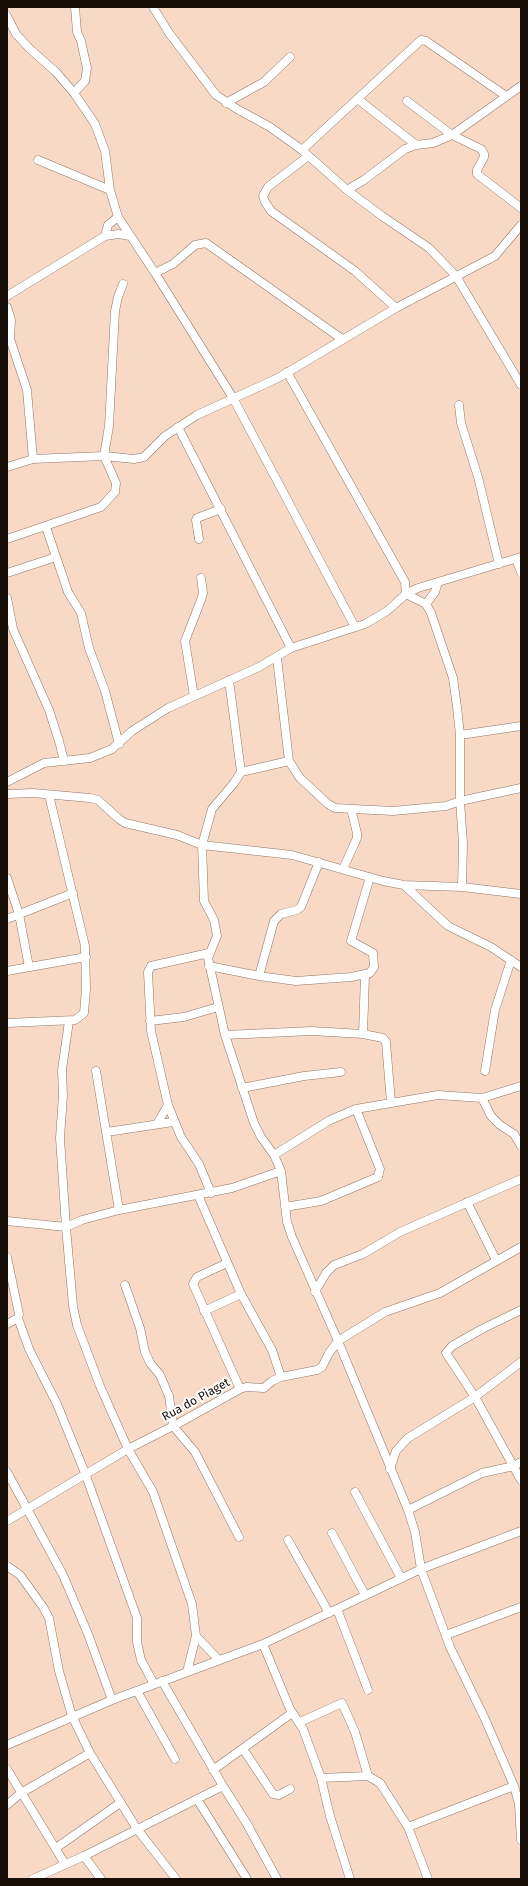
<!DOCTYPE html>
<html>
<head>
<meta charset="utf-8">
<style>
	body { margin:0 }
	#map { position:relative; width:528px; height:1886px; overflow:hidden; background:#f7d9c6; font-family:"Fira Sans",sans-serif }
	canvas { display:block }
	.frame { position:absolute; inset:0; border:8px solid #180e08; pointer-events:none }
</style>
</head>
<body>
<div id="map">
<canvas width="528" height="1886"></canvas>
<div class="frame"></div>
</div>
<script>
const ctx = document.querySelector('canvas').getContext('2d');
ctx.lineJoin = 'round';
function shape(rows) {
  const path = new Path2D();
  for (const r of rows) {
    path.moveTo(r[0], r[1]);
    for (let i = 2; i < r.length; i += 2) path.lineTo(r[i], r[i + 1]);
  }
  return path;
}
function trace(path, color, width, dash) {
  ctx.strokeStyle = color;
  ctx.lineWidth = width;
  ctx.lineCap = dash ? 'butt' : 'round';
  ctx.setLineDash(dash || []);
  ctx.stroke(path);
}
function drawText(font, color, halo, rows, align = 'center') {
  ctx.font = font + ' "Fira Sans",sans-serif';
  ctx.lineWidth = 4;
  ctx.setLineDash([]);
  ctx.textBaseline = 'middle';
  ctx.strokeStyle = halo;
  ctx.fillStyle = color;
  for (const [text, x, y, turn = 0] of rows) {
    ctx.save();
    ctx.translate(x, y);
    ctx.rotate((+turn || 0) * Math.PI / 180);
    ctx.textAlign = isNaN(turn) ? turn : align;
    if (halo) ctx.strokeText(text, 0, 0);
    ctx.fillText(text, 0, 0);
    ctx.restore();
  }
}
const minor = shape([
	[153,7,169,33,216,95,237,109,270,127,302,150,347,190,382,216,429,248,456,276,521,385],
	[7,16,16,34,30,49,56,72,74,93,95,124,105,151,110,190,118,217,155,273,233,398,355,627],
	[74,93,85,81,87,68,81,41,77,32,75,7],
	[359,100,416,145],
	[407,101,452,135,481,149,484,154,484,157,477,170,477,174,521,208],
	[226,103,264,82,290,57],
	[302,150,421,40,426,41,506,96],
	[308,156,268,187,263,196,265,202,271,211,355,271,396,308],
	[38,160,110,190],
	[347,190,364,180,405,149,416,145,433,143,452,135,521,86],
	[105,236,108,225,118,217],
	[155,273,173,264,195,245,206,243,342,339],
	[7,296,105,236,118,234,130,236],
	[7,307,11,320,10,339,27,390,33,459],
	[287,372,405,582,406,594,426,604,431,613,453,678,457,707,460,735,460,801,463,843,462,887],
	[459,405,461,423,478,477,499,564],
	[178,427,291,648],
	[7,467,33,459,104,456,134,459,144,457,165,436,197,415,278,378,396,308,495,256,521,225],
	[46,527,68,592,81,613,89,648,105,691,119,744],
	[7,539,101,507,115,492,116,483,104,456,109,426,115,311,118,297,123,284],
	[199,539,196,520,197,518,221,509],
	[516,559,521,572],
	[7,573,56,557],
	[7,598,13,629,49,710,59,741,64,761],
	[426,604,435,592,438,582],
	[277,658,289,761,300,778,328,804,335,808,393,811,446,806,460,801,521,788],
	[229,680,241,772,234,783,212,809,202,845,204,901,214,920,217,936,208,958,225,1035,254,1123,261,1137,274,1155,281,1171,287,1222,292,1237,338,1341,408,1510,415,1532,421,1569,450,1647,485,1719,514,1786,519,1804,521,1840],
	[194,696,185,641,201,600,203,593,201,578],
	[460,735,521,726],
	[241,772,289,761],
	[7,782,44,763,90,758,112,749,132,731,168,708,259,667,291,648,365,624,387,611,406,594,418,588,521,557],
	[7,794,33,793,90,798,98,800,119,819,125,823,177,835,202,845,292,855,383,881,404,885,462,887,521,894],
	[343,869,357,838,357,833,351,809],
	[7,878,19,914,29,967],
	[404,885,448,926,491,947,521,967],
	[7,919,73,893],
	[209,953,151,966,148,972,151,1031,168,1105,181,1137,199,1164,211,1193],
	[209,966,259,976,296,981,351,977,370,973,374,967,373,953,351,941,370,877],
	[7,971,86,957],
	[259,976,274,921,281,914,297,910,301,907,319,862],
	[150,1021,184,1017,218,1007],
	[7,1023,75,1020,84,1013,86,989,85,946,49,795],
	[363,1034,365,975],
	[225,1035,312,1031,363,1034,383,1038,386,1042,391,1103],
	[96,1071,119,1210],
	[485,1071,495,1010,511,960],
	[242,1088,304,1076,341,1072],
	[482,1098,491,1116,500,1125,514,1134,521,1146],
	[157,1124,168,1105],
	[107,1132,173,1122],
	[274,1155,330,1120,356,1109,438,1095,482,1098,521,1086],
	[198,1195,241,1294,272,1350,281,1377],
	[467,1202,496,1260],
	[285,1207,321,1201,378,1177,380,1169,356,1109],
	[7,1221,66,1227,60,1138,63,1095,62,1070,69,1021],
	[7,1257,19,1314,18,1318,7,1324],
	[227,1263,197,1277,193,1284,240,1389],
	[125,1285,140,1328,145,1352,150,1363,160,1375,169,1396,173,1426,195,1452,239,1537],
	[315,1292,326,1273,334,1265,363,1254,400,1232,521,1179],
	[521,1310,482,1329,452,1346,446,1353,475,1397,521,1480],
	[204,1311,241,1294],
	[18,1318,29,1349,57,1404,85,1473,137,1618,137,1642,141,1660,154,1684],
	[390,1469,396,1451,408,1438,475,1397,521,1362],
	[7,1472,63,1575,88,1634,112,1700],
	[355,1492,401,1578],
	[408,1510,482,1473,514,1466,521,1462],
	[7,1521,128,1449,179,1423,240,1389,246,1387,264,1388,272,1381,281,1377,317,1370,322,1367,329,1353,338,1341,385,1312,440,1293,521,1247],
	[332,1533,365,1595],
	[288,1540,329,1613],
	[7,1566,20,1575,43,1607,49,1618,59,1671,72,1716,90,1753,137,1829,176,1879],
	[337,1609,368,1690],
	[446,1635,521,1607],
	[196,1636,219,1660],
	[263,1644,290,1709,303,1729,321,1778,330,1816,350,1879],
	[187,1672,196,1636,192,1604,153,1492,128,1449,100,1386,77,1325,73,1306,66,1227,82,1220,119,1210,232,1188,281,1171],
	[162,1681,223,1786,247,1824,277,1879],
	[137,1691,175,1759],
	[300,1722,342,1703,355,1732,368,1776],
	[7,1745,112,1700,263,1644,421,1569,521,1531],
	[243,1749,273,1794,279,1795,290,1789],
	[7,1769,65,1864],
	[213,1770,292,1713],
	[321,1778,368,1776,380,1783,408,1827,428,1879],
	[197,1799,247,1879],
	[7,1805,21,1793,90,1753],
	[408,1827,514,1786],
	[56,1848,120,1803],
	[84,1856,101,1879],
	[33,1879,84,1856,223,1786]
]);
trace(minor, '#907665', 9);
trace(minor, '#fff', 8);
drawText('12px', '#180e08', '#fff', [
	["Rua do Piaget",196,1400,-29]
]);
</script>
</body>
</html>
